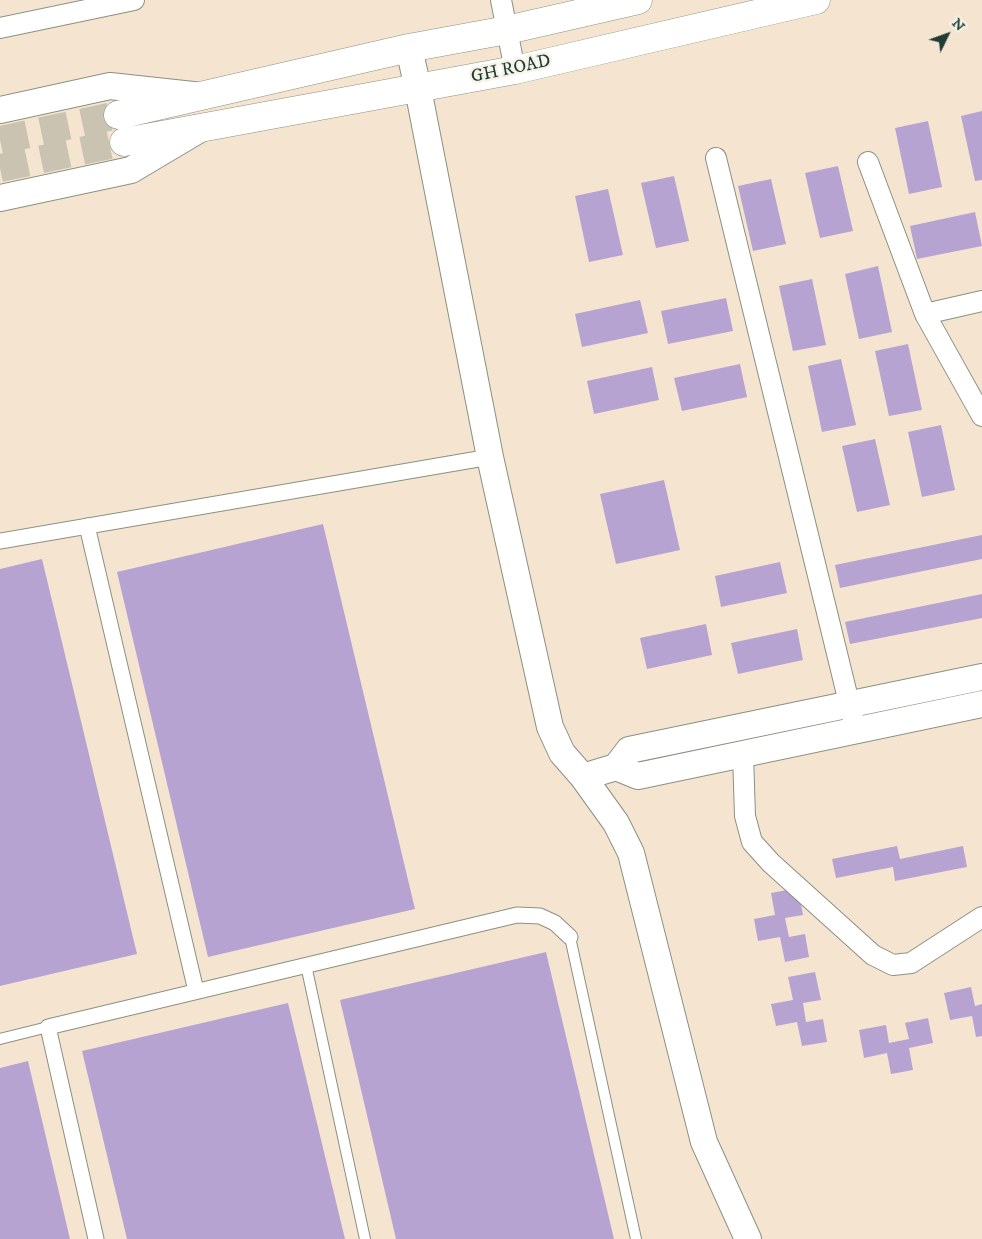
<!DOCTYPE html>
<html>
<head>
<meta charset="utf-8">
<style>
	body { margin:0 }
	#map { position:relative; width:982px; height:1239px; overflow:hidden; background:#f5e5d0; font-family:"IM FELL DW Pica",serif }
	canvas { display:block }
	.north { position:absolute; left:922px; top:10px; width:50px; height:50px; -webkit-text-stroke:4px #f7f3e8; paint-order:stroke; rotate:48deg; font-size:14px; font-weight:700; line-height:20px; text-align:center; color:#1f3d34 }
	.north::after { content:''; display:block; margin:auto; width:18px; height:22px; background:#1f3d34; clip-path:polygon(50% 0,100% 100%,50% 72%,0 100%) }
</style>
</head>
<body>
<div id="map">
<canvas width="982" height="1239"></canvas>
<div class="north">N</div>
</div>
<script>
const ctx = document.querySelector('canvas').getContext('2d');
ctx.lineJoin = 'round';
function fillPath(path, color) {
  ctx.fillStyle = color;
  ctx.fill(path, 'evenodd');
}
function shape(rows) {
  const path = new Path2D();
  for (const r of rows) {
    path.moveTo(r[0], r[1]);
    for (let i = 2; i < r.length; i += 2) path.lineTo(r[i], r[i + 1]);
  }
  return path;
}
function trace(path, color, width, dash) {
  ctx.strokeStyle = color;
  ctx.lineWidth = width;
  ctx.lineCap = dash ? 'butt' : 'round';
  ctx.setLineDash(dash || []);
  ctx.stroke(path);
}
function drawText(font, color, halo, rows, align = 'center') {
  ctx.font = font + ' "IM FELL DW Pica",serif';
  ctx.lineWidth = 5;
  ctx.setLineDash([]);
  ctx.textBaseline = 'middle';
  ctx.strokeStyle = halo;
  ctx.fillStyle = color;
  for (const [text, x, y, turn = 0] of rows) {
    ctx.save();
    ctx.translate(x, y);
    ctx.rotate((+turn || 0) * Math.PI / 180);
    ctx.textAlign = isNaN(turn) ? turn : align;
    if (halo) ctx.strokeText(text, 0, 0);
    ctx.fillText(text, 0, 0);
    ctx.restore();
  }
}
fillPath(shape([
	[982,111,982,180,975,181,961,116],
	[928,121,942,187,909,194,895,128],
	[838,166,853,231,820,238,805,173],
	[674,176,689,241,656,248,641,183],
	[771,179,786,244,753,251,738,186],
	[608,189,623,255,589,262,575,196],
	[975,212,982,246,917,259,910,226],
	[878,266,892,332,859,339,845,274],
	[812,279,826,345,793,351,779,286],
	[726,298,733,331,668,344,661,311],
	[640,300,648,333,582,347,575,314],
	[908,344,922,410,889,416,875,351],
	[841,359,856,425,822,432,808,366],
	[740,364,747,397,682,411,674,378],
	[652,367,659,400,594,414,587,381],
	[941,425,955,490,922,497,908,432],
	[875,439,890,505,857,512,842,446],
	[664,480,680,550,616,564,600,494],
	[323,524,415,909,208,957,117,572],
	[982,535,982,559,840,588,835,565],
	[42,559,137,954,0,986,0,569],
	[780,562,787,593,721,607,715,576],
	[982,594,982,618,850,644,845,622],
	[706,624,712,655,647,669,640,638],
	[797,629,803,660,738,674,731,643],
	[897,846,900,859,963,846,967,867,895,881,893,867,836,878,832,859],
	[798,888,803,915,785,918,789,937,805,934,809,957,785,962,780,937,758,941,754,919,775,915,771,893],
	[546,952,614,1239,396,1239,340,1000],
	[815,972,821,1000,803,1003,806,1022,823,1019,827,1042,802,1046,797,1022,776,1026,771,1004,793,1000,788,977],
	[971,987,975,1006,982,1004,982,1036,976,1037,972,1016,950,1020,944,993],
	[288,1003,345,1239,127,1239,82,1051],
	[928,1018,933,1043,909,1048,913,1070,891,1074,887,1053,864,1058,859,1030,886,1025,889,1043,909,1039,905,1023],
	[28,1061,70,1239,0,1239,0,1068]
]), '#b6a3d1');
trace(shape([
	[0,140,118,115],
	[0,168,124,142]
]), '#cac3b1', 28, [28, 14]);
const service = shape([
	[570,937,636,1239],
	[306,965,365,1239],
	[0,1039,48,1027]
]);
const pedestrian = shape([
	[87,526,196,991],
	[0,541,490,457],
	[96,1239,48,1027,517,915,540,916,555,923,570,937]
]);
const minor = shape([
	[501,0,515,70],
	[0,28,134,0],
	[716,158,853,719],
	[868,162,925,314,982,416],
	[925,314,982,301],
	[743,754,745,816,752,842,771,863,873,955,893,965,911,963,982,917]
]);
const tertiary = shape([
	[409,48,418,89,490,457,550,727,562,753,583,777,616,823,631,853,704,1142,748,1239],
	[0,110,110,86,193,95],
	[0,198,131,170,200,129],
	[616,767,638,776,982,704],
	[583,777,616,767,629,750,982,677]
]);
const secondary = shape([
	[118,115,409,48,507,30,638,0],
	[124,142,515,70,816,0]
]);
trace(service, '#8a9182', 12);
trace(pedestrian, '#8a9182', 17);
trace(minor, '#8a9182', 22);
trace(tertiary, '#8a9182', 28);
trace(secondary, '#8a9182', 29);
trace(service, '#fff', 10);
trace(pedestrian, '#fff', 15);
trace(minor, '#fff', 20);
trace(tertiary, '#fff', 26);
trace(secondary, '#fff', 28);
drawText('18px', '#1f3d34', '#f7f3e8', [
	["GH ROAD",511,70,-12]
]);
</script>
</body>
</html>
